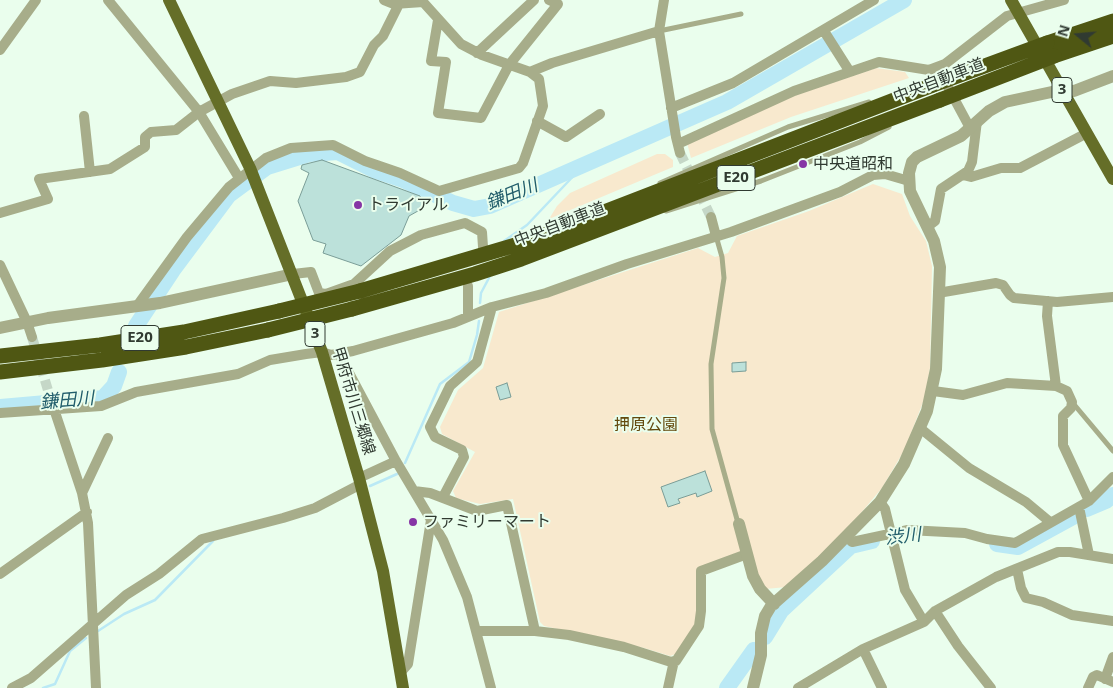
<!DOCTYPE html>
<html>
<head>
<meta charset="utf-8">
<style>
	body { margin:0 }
	#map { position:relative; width:1113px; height:688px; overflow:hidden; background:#eafeed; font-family:"Noto Sans",sans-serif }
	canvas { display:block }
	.north { position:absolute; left:1053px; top:10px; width:50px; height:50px; -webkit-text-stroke:4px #eafeed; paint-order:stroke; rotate:287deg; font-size:14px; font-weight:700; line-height:20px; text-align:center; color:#303a31 }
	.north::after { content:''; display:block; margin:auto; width:18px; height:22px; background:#303a31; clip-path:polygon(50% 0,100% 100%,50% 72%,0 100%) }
</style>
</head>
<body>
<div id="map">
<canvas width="1113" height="688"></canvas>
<div class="north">N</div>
</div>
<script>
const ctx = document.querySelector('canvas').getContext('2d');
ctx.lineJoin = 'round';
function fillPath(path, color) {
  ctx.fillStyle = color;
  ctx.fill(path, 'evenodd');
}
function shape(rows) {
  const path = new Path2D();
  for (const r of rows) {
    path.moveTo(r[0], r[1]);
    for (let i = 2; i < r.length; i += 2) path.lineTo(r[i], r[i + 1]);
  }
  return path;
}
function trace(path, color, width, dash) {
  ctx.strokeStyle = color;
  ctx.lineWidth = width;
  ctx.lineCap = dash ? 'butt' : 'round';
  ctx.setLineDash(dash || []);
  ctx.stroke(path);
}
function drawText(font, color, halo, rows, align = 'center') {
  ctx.font = font + ' "Noto Sans","Noto Sans JP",sans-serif';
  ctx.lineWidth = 4;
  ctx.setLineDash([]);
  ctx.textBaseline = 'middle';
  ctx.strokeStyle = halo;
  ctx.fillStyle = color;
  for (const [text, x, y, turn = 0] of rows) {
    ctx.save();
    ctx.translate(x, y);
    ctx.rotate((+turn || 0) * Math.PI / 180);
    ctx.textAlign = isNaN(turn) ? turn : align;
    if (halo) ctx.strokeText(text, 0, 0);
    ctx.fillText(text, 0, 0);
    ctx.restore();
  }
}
fillPath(shape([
	[876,68,905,72,909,78,791,117,691,158,687,143,769,104],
	[657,154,665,154,673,160,673,167,549,219,557,206,570,193],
	[873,184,902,194,910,216,926,241,932,266,930,368,925,397,905,449,882,488,850,526,787,587,765,589,757,580,750,548,698,569,696,627,676,654,670,656,644,648,544,626,540,622,513,499,480,504,456,498,453,491,475,452,442,434,440,427,458,390,483,368,499,312,698,248,715,257,728,253,737,236,809,211]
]), '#f8e9ce');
trace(shape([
	[504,241,527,225,581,168],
	[480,303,481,293,490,276],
	[405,463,440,384,469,362,477,335,479,321],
	[370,486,397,474],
	[98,631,124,614,155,600,213,541],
	[43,688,55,684,70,651,86,638]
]), '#bae9f5', 2.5);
trace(shape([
	[136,326,173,270,229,195,267,167,309,154,338,152,376,171,403,180,453,203,474,209,490,206,727,102,904,0],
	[0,407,103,398,114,386,119,372],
	[1087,509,1106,501,1113,495],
	[997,544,1018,547,1073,517],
	[765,637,781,611,851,546,872,541],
	[727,688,754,650]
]), '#bae9f5', 16);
const building = shape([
	[322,160,420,196,425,207,409,216,401,235,361,266,323,253,326,244,313,240,298,201,309,173,301,169,302,165,322,160],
	[746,362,746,371,732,372,732,363,746,362],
	[507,383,511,397,500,400,496,387,507,383],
	[705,471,712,491,697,497,696,493,678,499,680,503,668,507,661,487,705,471]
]);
fillPath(building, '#bce1da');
trace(building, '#7a9d97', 1);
trace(shape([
	[680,153,711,217],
	[32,337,50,397]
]), '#c5d7c7', 10, [10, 5]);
trace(shape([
	[659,31,741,14],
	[660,183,788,127,869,102],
	[666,211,761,181,860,142,889,127],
	[716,236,722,257,724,278,711,364,712,429,738,523],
	[1072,402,1113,451]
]), '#a7ad8a', 5);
trace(shape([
	[108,0,199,112,232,94,270,81,296,83,346,77,360,72,374,45,383,36,399,4],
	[384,0,394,4,423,2,461,44,482,55,530,72,552,63,659,31],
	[664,0,659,31,676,137,680,153],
	[438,20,431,61,446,62,438,113,481,118,509,65,558,4,549,0],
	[824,31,850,72],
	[0,50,36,0],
	[477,53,534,0],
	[942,76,970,128],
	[671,108,733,83,874,0],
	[84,116,90,172],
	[537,121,566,137,600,114],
	[678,144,794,91,879,62,929,70,945,64,1007,16,1064,0],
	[963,175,971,177,1001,168,1020,168,1087,133],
	[0,213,48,199,39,179,110,169,145,147,145,137,151,132,176,130,199,112,239,178],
	[711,217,716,236],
	[927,227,935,221,941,189,968,171,972,162,977,121],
	[0,265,27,322,32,337],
	[293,274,311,272,319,293,326,294,354,284,390,251,421,235,465,223,482,232,483,247],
	[468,286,468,317],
	[938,293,996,283,1003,285,1010,295,1014,298,1057,302,1113,297],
	[1048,301,1047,316,1056,386],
	[137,306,187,237,229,187,266,158,291,148,333,145,365,161,400,173,439,191,519,168,523,163,543,106,539,79,530,72],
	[339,354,396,461,443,540,467,597,491,688],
	[933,391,963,395,1007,383,1056,386,1067,391,1072,402,1071,408,1063,416,1063,445,1089,501],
	[50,397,82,493,88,523,96,688],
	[0,413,101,406,136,392,238,374,270,360,306,354,322,352,331,355,353,351,453,323,492,307,546,293,627,264,731,232,840,192,873,175,885,174,909,181],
	[920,428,969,468,1026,502,1050,522],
	[359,478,396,461],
	[414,491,430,493,477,511,507,505,535,631],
	[82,493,108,438],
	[443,497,464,457,462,450,435,437,430,427,450,386,477,362,492,307],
	[880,502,885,509,905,590,924,622],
	[1079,507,1089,555],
	[847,537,852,542,908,530,965,533,987,539,1015,543,1089,501,1113,477],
	[1017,569,1021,588,1026,598,1043,602,1072,615,1113,621],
	[0,574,87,512],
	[935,611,958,646,991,688],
	[477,631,535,631,569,635,624,647,671,662,676,661,699,626,701,611,701,571,747,554],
	[863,649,882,688],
	[401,672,408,664,431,520],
	[1105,679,1113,657],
	[12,688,31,678,126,595,159,574,202,539,283,518,315,508,361,484],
	[668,688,674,661],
	[798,688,863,649,924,622,935,611,996,577,1058,552,1070,552,1113,559],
	[1088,688,1093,677,1097,675,1113,682]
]), '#a7ad8a', 10);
trace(shape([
	[0,328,48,318,160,303,293,274],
	[739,524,753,576,760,589,774,604],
	[753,688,761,655,761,633,765,616,771,606,822,561,880,502,904,464,927,411,936,369,940,267,934,241,910,191,909,173,912,162,917,157,961,136,989,111,1005,102,1061,90,1074,91,1113,76]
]), '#a7ad8a', 12);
trace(shape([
	[169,0,250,168,322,352,359,478,383,571,403,688],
	[1011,0,1113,179]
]), '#656e28', 12);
trace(shape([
	[1047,43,1113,21],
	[1054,56,1113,36],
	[360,291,529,241,933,85],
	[352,309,475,274,521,259,940,100],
	[0,356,100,345,184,332,279,311],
	[0,372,102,360,186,347,268,330]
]), '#4f5713', 15);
trace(shape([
	[933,85,1047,43],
	[940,100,1054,56],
	[279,311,360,291],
	[268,330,352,309]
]), '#4f5713', 15);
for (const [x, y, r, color] of [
	[803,164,5,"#8635a5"],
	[358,205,5,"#8635a5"],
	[413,522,5,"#8635a5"]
]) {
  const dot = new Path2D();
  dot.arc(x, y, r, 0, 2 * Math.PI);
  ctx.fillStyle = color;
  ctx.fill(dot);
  trace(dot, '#eafeed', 2);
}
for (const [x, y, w] of [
	[1062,90,20],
	[736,178,38],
	[315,334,20],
	[140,338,38]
]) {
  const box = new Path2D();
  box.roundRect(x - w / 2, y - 12.5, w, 25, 4);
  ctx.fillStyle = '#eafeed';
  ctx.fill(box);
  trace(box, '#303a31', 1);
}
drawText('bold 15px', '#303a31', null, [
	["3",1062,90],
	["E20",736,178],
	["3",315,334],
	["E20",140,338]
]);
drawText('16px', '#303a31', '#eafeed', [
	["中央自動車道",939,81,-21],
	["中央自動車道",560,225,-21],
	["甲府市川三郷線",353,401,73]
]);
drawText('16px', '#303a31', '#eafeed', [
	["中央道昭和",813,164],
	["トライアル",368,205],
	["ファミリーマート",423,522]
], 'left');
drawText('16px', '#63490d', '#eafeed', [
	["押原公園",646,425]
]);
drawText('italic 18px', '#215d6b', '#eafeed', [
	["鎌田川",512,195,-22],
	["鎌田川",67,401,-5],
	["渋川",903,537,-6]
]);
</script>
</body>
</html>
